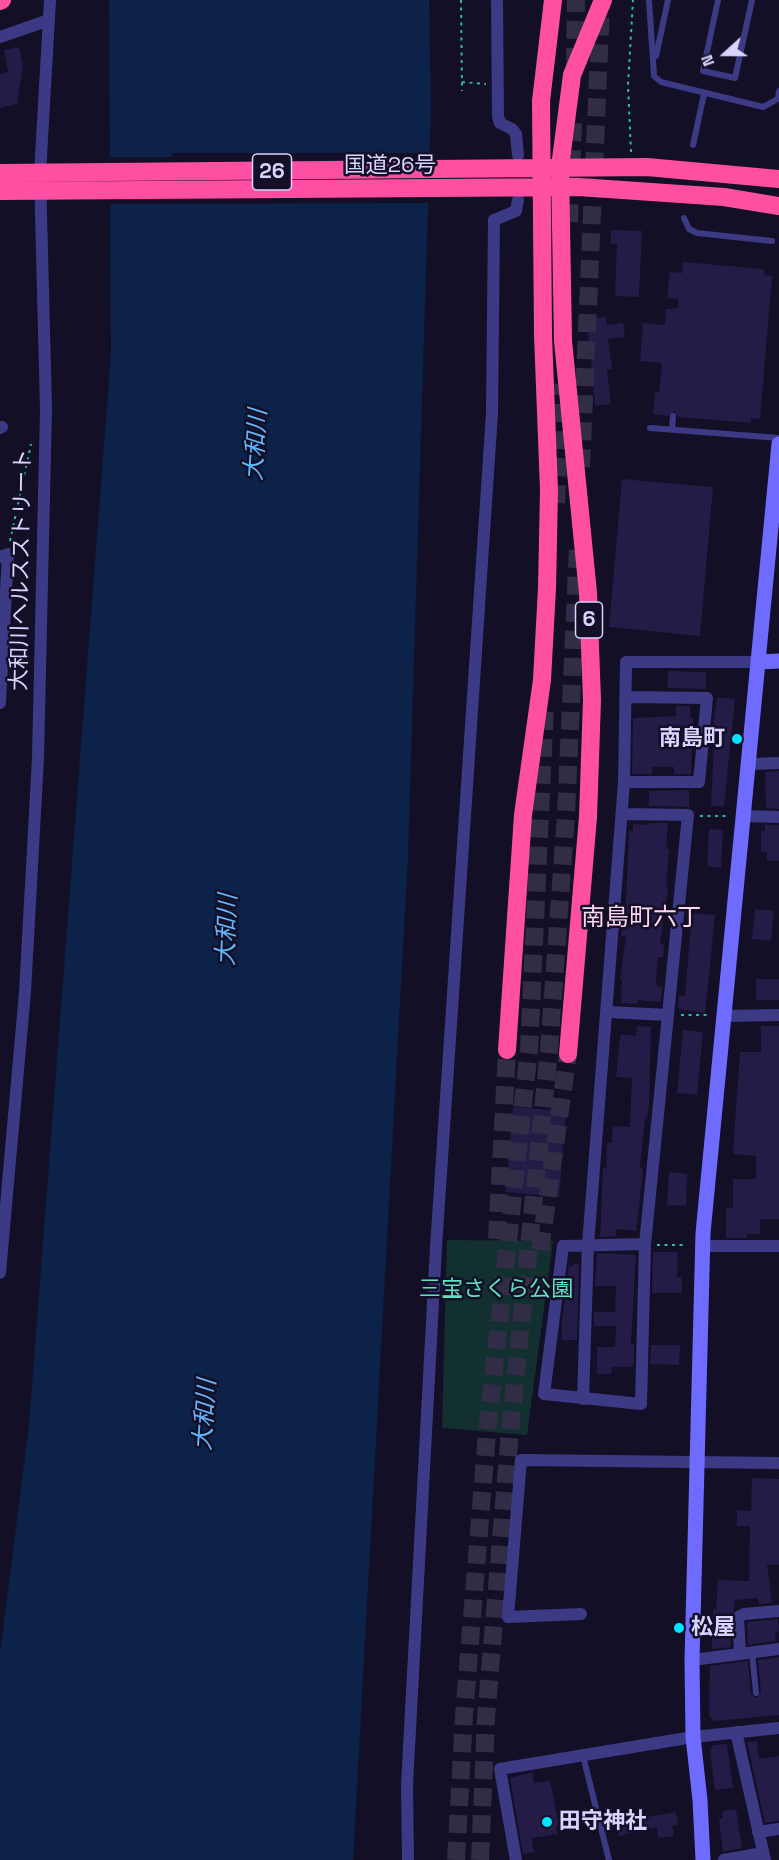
<!DOCTYPE html>
<html>
<head>
<meta charset="utf-8">
<style>
	body { margin:0 }
	#map { position:relative; width:779px; height:1860px; overflow:hidden; background:#130f26; font-family:"Space Grotesk",sans-serif }
	canvas { display:block }
	.north { position:absolute; left:695px; top:24px; width:60px; height:60px; -webkit-text-stroke:4px #130f26; paint-order:stroke; rotate:249deg; font-size:16px; font-weight:700; line-height:24px; text-align:center; color:#d9d4ff }
	.north::after { content:''; display:block; margin:auto; width:21px; height:27px; background:#d9d4ff; clip-path:polygon(50% 0,100% 100%,50% 72%,0 100%) }
</style>
</head>
<body>
<div id="map">
<canvas width="779" height="1860"></canvas>
<div class="north">N</div>
</div>
<script>
const ctx = document.querySelector('canvas').getContext('2d');
ctx.lineJoin = 'round';
function fillPath(path, color) {
  ctx.fillStyle = color;
  ctx.fill(path, 'evenodd');
}
function shape(rows) {
  const path = new Path2D();
  for (const r of rows) {
    path.moveTo(r[0], r[1]);
    for (let i = 2; i < r.length; i += 2) path.lineTo(r[i], r[i + 1]);
  }
  return path;
}
function trace(path, color, width, dash) {
  ctx.strokeStyle = color;
  ctx.lineWidth = width;
  ctx.lineCap = dash ? 'butt' : 'round';
  ctx.setLineDash(dash || []);
  ctx.stroke(path);
}
function drawText(font, color, halo, rows, align = 'center') {
  ctx.font = font + ' "Space Grotesk","Noto Sans JP",sans-serif';
  ctx.lineWidth = 5;
  ctx.setLineDash([]);
  ctx.textBaseline = 'middle';
  ctx.strokeStyle = halo;
  ctx.fillStyle = color;
  for (const [text, x, y, turn = 0] of rows) {
    ctx.save();
    ctx.translate(x, y);
    ctx.rotate((+turn || 0) * Math.PI / 180);
    ctx.textAlign = isNaN(turn) ? turn : align;
    if (halo) ctx.strokeText(text, 0, 0);
    ctx.fillText(text, 0, 0);
    ctx.restore();
  }
}
fillPath(shape([
	[447,1240,553,1241,527,1435,442,1428]
]), '#12302f');
fillPath(shape([
	[109,0,429,0,431,108,408,856,353,1860,0,1860,0,1653,29,1425,111,353]
]), '#0c2248');
fillPath(shape([
	[172,153,432,153,431,203,107,204,107,157,171,157]
]), '#130f26');
fillPath(shape([
	[19,47,23,65,17,104,0,108,0,74,8,72,4,50],
	[611,230,642,231,639,297,615,296,617,244,611,244],
	[683,262,764,269,764,275,772,276,760,419,751,418,751,423,678,417,674,411,668,416,653,414,655,392,659,393,662,363,640,361,643,323,665,325,666,309,678,308,678,299,667,298,670,272,682,273],
	[606,317,607,325,623,323,625,337,608,339,612,369,607,369,611,404,595,406,587,319],
	[622,479,713,487,700,636,609,627],
	[668,671,706,672,706,689,667,688],
	[717,697,735,699,724,806,711,806,714,741,711,741],
	[676,706,690,706,690,717,693,718,693,727,696,727,695,739,692,739,691,774,674,774,674,767,652,767,652,774,632,774,633,718,676,716],
	[779,771,779,809,766,808,765,772],
	[689,790,689,807,649,806,649,791],
	[649,823,668,823,666,849,669,849,666,887,668,887,660,944,664,944,663,957,658,957,656,980,657,986,662,987,661,1002,637,1000,637,1004,621,1003,622,979,620,979,626,936,621,936,626,903,629,831,633,831,633,824,650,825],
	[765,825,779,825,779,861,767,861,767,852,761,852,761,831,765,831],
	[709,829,723,830,721,868,707,866],
	[755,909,774,911,771,941,752,939],
	[692,913,715,915,705,1013,678,1009,679,996,685,996],
	[756,979,779,979,779,1000,756,1000],
	[637,1026,651,1027,649,1103,647,1119,645,1118,640,1168,643,1168,642,1182,636,1231,616,1229,616,1236,600,1237,603,1168,606,1169,607,1143,612,1143,613,1126,630,1127,632,1078,616,1077,619,1044,621,1034,636,1036],
	[761,1026,779,1026,779,1219,760,1219,760,1234,747,1234,747,1238,726,1238,726,1208,733,1208,733,1179,756,1179,756,1156,733,1154,740,1052,761,1052],
	[683,1030,703,1032,697,1095,677,1093],
	[513,1107,566,1111,559,1197,506,1192],
	[669,1172,687,1174,686,1206,667,1205],
	[653,1252,678,1252,677,1277,682,1277,682,1293,652,1293],
	[597,1253,636,1255,631,1344,634,1344,634,1364,631,1367,612,1367,611,1374,597,1374,597,1347,615,1347,616,1326,594,1326,594,1312,615,1312,616,1286,595,1286],
	[573,1264,579,1264,577,1340,562,1340,562,1319,569,1266,573,1266],
	[651,1345,680,1345,679,1365,650,1364],
	[752,1478,779,1479,779,1565,767,1565,772,1603,759,1604,758,1598,735,1600,734,1610,730,1617,731,1647,712,1649,713,1609,716,1609,718,1580,749,1581,750,1526,737,1526,737,1510,751,1511],
	[778,1619,779,1632,775,1632,776,1641,748,1645,747,1622],
	[779,1657,779,1715,715,1721,709,1716,710,1666,748,1661,751,1694,757,1698,761,1692,758,1660],
	[757,1741,759,1759,779,1756,779,1821,765,1823,747,1742],
	[727,1744,733,1788,715,1790,710,1751,713,1745],
	[532,1772,534,1783,550,1781,559,1826,556,1827,558,1834,532,1838,534,1852,523,1854,510,1778],
	[736,1809,742,1848,723,1852,719,1819,723,1818,722,1811],
	[676,1812,678,1825,672,1826,674,1836,658,1838,657,1827,619,1836,617,1822]
]), '#241b47');
trace(shape([
	[575,66,576,0],
	[569,222,573,123],
	[581,467,601,6],
	[556,503,562,384],
	[497,1239,507,1050],
	[540,1250,568,1054],
	[456,1860,464,1716,487,1433,529,1049,545,708],
	[480,1860,486,1718,510,1432,549,1050,566,815,578,546]
]), '#312d47', 18, [18, 9]);
trace(shape([
	[461,0,462,91],
	[462,82,486,84],
	[631,152,628,85,633,0],
	[10,541,31,444],
	[700,816,728,816],
	[681,1015,709,1015],
	[657,1245,687,1245],
	[561,1820,589,1816]
]), '#2fb8b0', 2, [3, 4.5]);
trace(shape([
	[649,0,654,76,661,82,763,107,778,99,779,91],
	[718,0,703,71,735,78,752,0],
	[656,56,668,0],
	[693,145,704,94],
	[684,218,689,229,697,233,772,241],
	[650,428,779,438],
	[672,429,673,416],
	[752,1652,756,1693],
	[583,1756,609,1860]
]), '#3d3a85', 6);
trace(shape([
	[497,0,498,116,500,123,512,129,516,134,518,155],
	[0,37,49,20],
	[0,428,2,427],
	[0,557,8,554,0,703],
	[749,764,779,763],
	[624,782,699,782,707,698,627,697],
	[622,814,688,815,645,1244,641,1404,544,1394,563,1246,645,1244],
	[743,816,779,817],
	[608,1012,668,1015],
	[724,1016,779,1015],
	[702,1246,779,1246],
	[0,1273,25,992,38,758,46,409,40,174,50,0],
	[583,1399,588,1245,624,782,626,662,759,662],
	[581,1614,508,1617,521,1460,779,1463],
	[740,1654,738,1617,744,1614,779,1611],
	[692,1660,779,1649],
	[736,1732,765,1860],
	[758,1832,779,1829],
	[408,1859,407,1785,436,1247,492,413,494,220,516,211,518,200],
	[516,1860,500,1769,693,1737,779,1728],
	[724,1860,763,1853]
]), '#3d3a85', 12);
trace(shape([
	[759,662,779,661],
	[703,1860,700,1800,693,1737,692,1660,703,1233,779,444]
]), '#6f6bff', 15);
trace(shape([
	[0,1,2,0],
	[0,173,647,167,779,179],
	[0,191,579,187,724,197,779,206],
	[507,1050,523,815,542,680,547,588,549,490,543,335,541,101,553,0],
	[568,1054,588,817,592,700,588,593,563,341,560,167,572,75,603,0]
]), '#ff4fa3', 18);
for (const [x, y, r, color] of [
	[737,739,6,"#00e5ff"],
	[679,1628,6,"#00e5ff"],
	[547,1822,6,"#00e5ff"]
]) {
  const dot = new Path2D();
  dot.arc(x, y, r, 0, 2 * Math.PI);
  ctx.fillStyle = color;
  ctx.fill(dot);
  trace(dot, '#130f26', 2);
}
for (const [x, y, w] of [
	[272,172,39],
	[589,620,27]
]) {
  const box = new Path2D();
  box.roundRect(x - w / 2, y - 18, w, 36, 4.5);
  ctx.fillStyle = '#130f26';
  ctx.fill(box);
  trace(box, '#d9d4ff', 1.5);
}
drawText('bold 21px', '#d9d4ff', null, [
	["26",272,172],
	["6",589,620]
]);
drawText('22px', '#d9d4ff', '#130f26', [
	["国道26号",390,166],
	["大和川ヘルスストリート",22,570,-89]
]);
drawText('bold 22px', '#d9d4ff', '#130f26', [
	["南島町",725,739,"right"],
	["松屋",691,1628],
	["田守神社",559,1822]
], 'left');
drawText('22px', '#5fe0c0', '#130f26', [
	["三宝さくら公園",496,1290]
]);
drawText('italic 24px', '#62b6ff', '#130f26', [
	["大和川",257,445,-86],
	["大和川",228,930,-88],
	["大和川",206,1415,-86]
]);
drawText('24px', '#ffd6f0', '#130f26', [
	["南島町六丁",641,918]
]);
</script>
</body>
</html>
